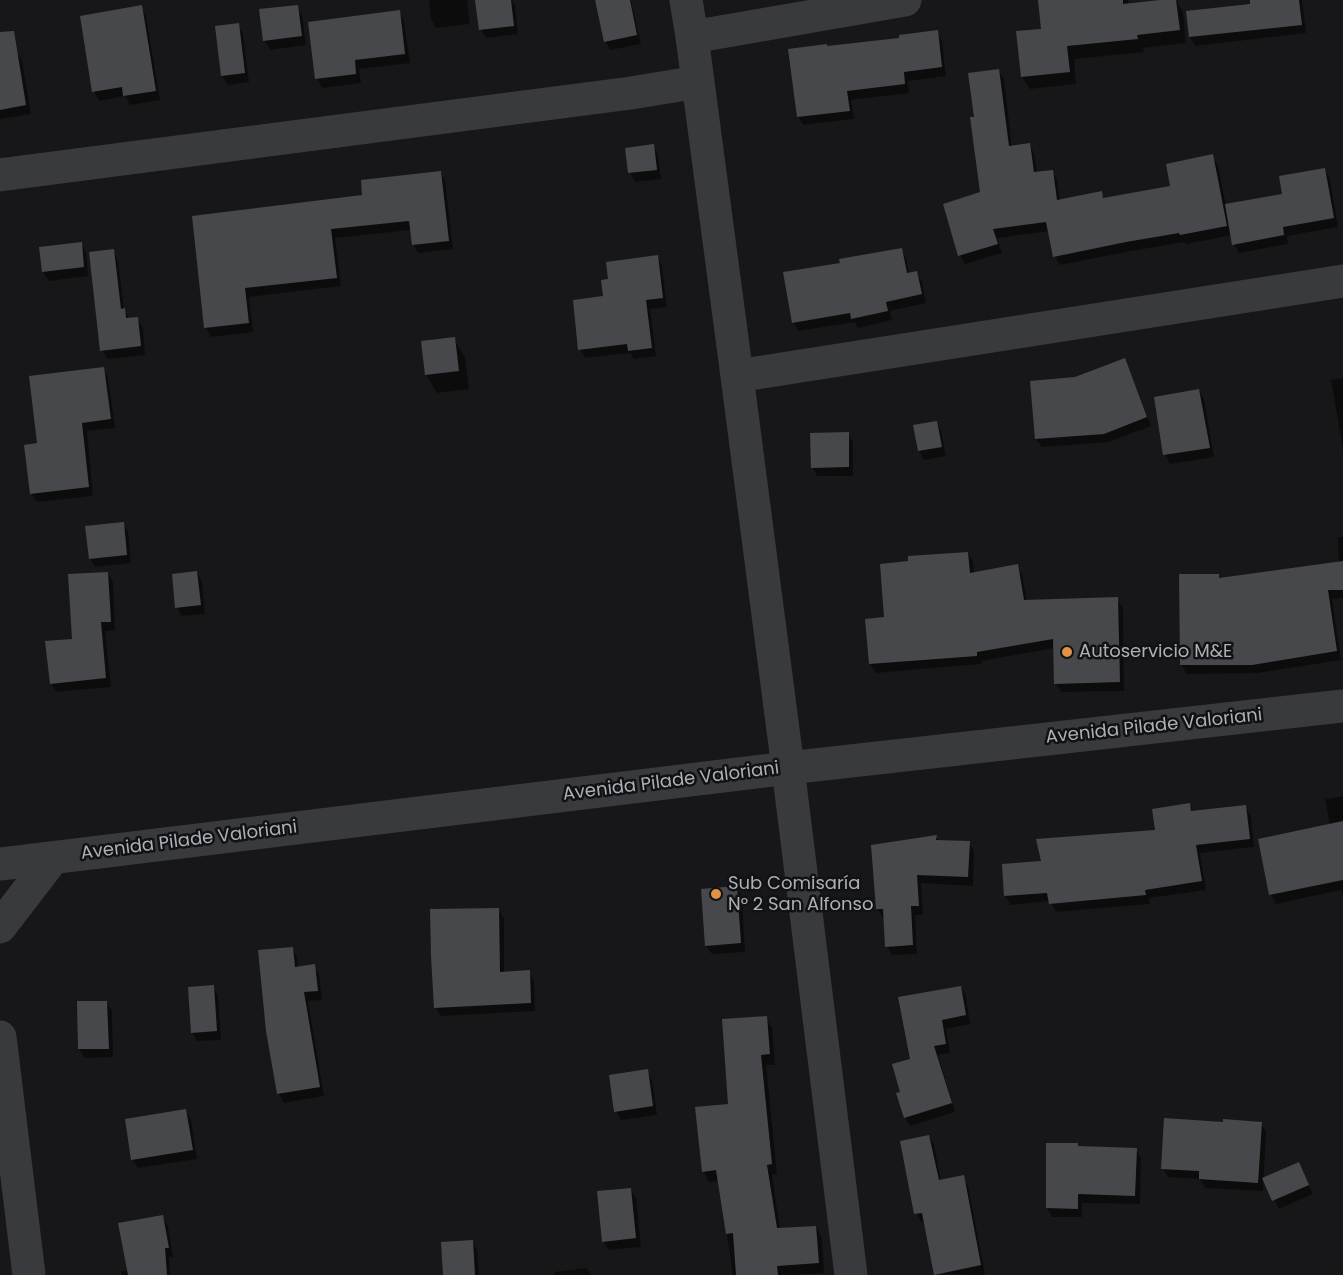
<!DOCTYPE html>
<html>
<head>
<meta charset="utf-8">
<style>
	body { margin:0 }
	canvas { display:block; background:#171719 }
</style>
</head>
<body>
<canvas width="1343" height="1275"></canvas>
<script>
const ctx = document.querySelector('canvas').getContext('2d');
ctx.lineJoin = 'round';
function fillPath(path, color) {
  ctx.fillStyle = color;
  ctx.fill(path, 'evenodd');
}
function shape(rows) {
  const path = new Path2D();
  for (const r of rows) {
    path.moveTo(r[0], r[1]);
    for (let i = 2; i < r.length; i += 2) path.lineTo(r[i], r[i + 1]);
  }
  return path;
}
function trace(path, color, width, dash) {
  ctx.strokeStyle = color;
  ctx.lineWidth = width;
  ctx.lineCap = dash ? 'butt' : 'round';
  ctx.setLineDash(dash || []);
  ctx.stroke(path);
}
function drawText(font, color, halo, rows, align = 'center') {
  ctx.font = font + ' Poppins,sans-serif';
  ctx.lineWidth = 5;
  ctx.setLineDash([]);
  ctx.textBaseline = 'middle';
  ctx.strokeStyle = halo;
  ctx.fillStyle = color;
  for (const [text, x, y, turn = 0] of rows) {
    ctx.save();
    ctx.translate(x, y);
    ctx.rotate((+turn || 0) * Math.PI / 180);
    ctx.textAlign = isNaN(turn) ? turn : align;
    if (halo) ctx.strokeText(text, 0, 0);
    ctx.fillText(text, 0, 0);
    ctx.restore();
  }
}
fillPath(shape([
	[429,0,467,0,470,24,436,28,431,19],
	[477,0,512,0,515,5,518,34,486,38,480,29],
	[597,0,631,0,641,44,610,50,605,41],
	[1039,0,1128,0,1128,5,1176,0,1183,12,1186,43,1143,48,1144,52,1074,59,1076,84,1030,89,1022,77,1042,30],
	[1251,0,1302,0,1306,33,1195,46,1190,37,1187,12,1252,5],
	[297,6,302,15,306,45,270,50,265,41,261,10],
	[141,7,146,16,160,100,130,105,125,96,99,101,94,92,81,17],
	[399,12,404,21,410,63,359,69,361,83,322,88,317,79,310,23],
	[238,25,243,34,249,82,228,85,222,76],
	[937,32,942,41,946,76,908,81,909,93,851,100,854,119,803,125,798,116,827,48,901,39],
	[17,52,22,61,31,114,0,119,0,55],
	[998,71,1004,79,1012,147,1029,144,1034,153,1037,174,1052,171,1057,180,1060,201,1101,193,1104,199,1172,187,1212,156,1218,165,1226,206,1284,195,1325,170,1330,179,1338,227,1287,236,1288,244,1239,253,1234,244,1232,235,1187,244,1185,242,1131,251,1060,265,1055,256,1050,231,997,238,1002,253,965,264,960,255,982,193,975,118],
	[653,146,658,155,661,179,635,182,630,173],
	[440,172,445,181,453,249,418,253,413,244,411,230,335,238,341,286,249,297,253,332,211,337,206,328,193,217,364,196],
	[81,243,86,252,88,276,49,281,43,272,41,248],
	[901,249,906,258,909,274,916,273,922,282,926,303,890,311,892,320,858,328,855,322,798,331,793,322,841,264],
	[113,251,118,260,124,310,130,320,137,319,143,328,145,355,107,359,102,350],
	[657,257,662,266,667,307,650,309,656,356,634,359,630,353,585,358,580,349,604,297,610,281],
	[454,339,465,357,469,389,437,393,426,375],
	[1124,360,1129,369,1151,426,1109,442,1042,447,1036,439,1075,379],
	[103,369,108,378,115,428,87,431,93,496,37,502,31,493,38,445],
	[1343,378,1343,450,1331,380],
	[1199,390,1204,399,1214,457,1170,464,1165,455,1155,398],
	[936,422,941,431,946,456,924,460,919,451,915,426],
	[848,434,853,442,853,476,817,476,812,467],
	[123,523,128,532,131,563,95,567,90,558],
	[1338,537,1343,537,1343,598,1332,599,1341,660,1258,673,1187,674,1181,665,1218,575,1221,580,1339,563],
	[968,553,973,562,974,574,1017,566,1022,575,1027,602,1117,599,1123,608,1124,691,1061,692,1056,684,1055,648,981,661,981,664,876,673,870,664,886,619],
	[197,572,202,581,205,614,182,616,177,608],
	[108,573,113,582,115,630,105,631,111,687,56,692,51,683],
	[1343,796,1343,894,1341,890,1276,904,1271,895,1260,840,1330,825,1325,799],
	[1189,804,1194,813,1245,807,1251,816,1254,847,1200,853,1206,890,1149,898,1150,904,1056,912,1050,901,1011,905,1005,896,1003,865,1042,863,1157,831],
	[936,836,939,842,969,843,974,852,973,886,921,883,923,915,915,915,917,954,892,955,887,947,885,917,883,918,878,909],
	[736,888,742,897,745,952,712,954,706,946],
	[498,909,504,918,504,973,529,972,534,981,535,1011,441,1016,435,1007],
	[292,949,297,957,298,968,314,966,319,975,322,1000,308,1001,324,1096,284,1103,279,1094,268,1031],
	[213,987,218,996,221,1040,197,1041,192,1032],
	[961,987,966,996,970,1024,946,1029,950,1053,938,1055,955,1112,910,1126,905,1117,902,1093,912,1060],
	[106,1002,112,1011,113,1057,85,1058,79,1049,79,1003],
	[766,1018,772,1028,775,1065,766,1065,777,1174,772,1175,780,1230,816,1227,822,1238,824,1273,793,1275,733,1275,719,1181,709,1182,703,1171],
	[647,1071,652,1080,657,1115,621,1120,616,1111],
	[186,1111,191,1120,197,1159,138,1168,132,1159],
	[1261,1123,1266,1132,1263,1191,1205,1188,1200,1179,1168,1177,1163,1168,1224,1124],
	[929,1136,934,1145,941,1181,963,1177,968,1186,985,1274,979,1275,935,1274,925,1222,921,1222,916,1213],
	[1077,1144,1079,1147,1136,1149,1141,1158,1140,1204,1082,1203,1082,1217,1052,1217,1047,1208],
	[1299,1164,1313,1194,1279,1209,1264,1179],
	[631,1189,636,1198,641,1247,608,1250,603,1241],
	[162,1217,168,1226,173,1257,169,1257,170,1275,122,1275,121,1271,129,1271],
	[472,1241,477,1250,479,1275,444,1275],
	[587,1268,591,1275,554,1275,554,1272]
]), '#0007');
fillPath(shape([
	[475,0,511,0,514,26,479,30],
	[595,0,630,0,637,35,604,42],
	[1038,0,1123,0,1123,4,1160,0,1176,0,1180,30,1137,35,1138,39,1067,46,1070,72,1021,77,1016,31,1041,29],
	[1250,0,1299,0,1302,25,1189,37,1186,11,1250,4],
	[142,5,156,91,123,96,122,87,92,92,80,16],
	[298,5,302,36,263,41,259,9],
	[400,10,405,54,355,60,356,74,315,79,308,22],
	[239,23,245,73,221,76,215,26],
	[938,30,942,67,904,72,905,84,847,91,850,111,797,117,788,49,827,44,827,46,899,38,899,35],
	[14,31,26,105,0,110,0,32],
	[999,69,1009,146,1030,143,1034,172,1053,170,1057,200,1102,191,1103,198,1170,186,1166,164,1213,154,1227,226,1180,235,1179,233,1126,242,1053,257,1046,222,993,229,998,244,958,256,943,204,980,192,970,117,974,117,968,73],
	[654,144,657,170,628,173,625,148],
	[1325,168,1334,218,1283,227,1284,235,1232,245,1225,204,1282,194,1279,176],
	[441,171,449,241,412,245,409,221,331,229,337,278,245,288,249,323,204,328,192,216,362,195,361,180],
	[82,242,84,267,42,272,39,247],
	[902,248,907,273,917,271,922,294,886,302,888,311,851,319,850,313,792,323,783,272,840,263,839,259],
	[114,249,121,309,125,308,126,318,138,317,141,346,100,351,89,252],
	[658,255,663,298,646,300,652,348,628,351,627,344,578,350,573,300,603,296,601,280,608,279,606,262],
	[455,337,459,371,425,375,421,341],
	[1125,358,1147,417,1104,434,1035,439,1030,381,1075,377],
	[104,367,111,419,82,423,89,487,30,494,24,445,37,443,29,376],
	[1199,389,1210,448,1163,455,1154,397],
	[937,421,942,447,918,451,913,425],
	[849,432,849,467,811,468,810,433],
	[124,522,127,555,89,559,85,526],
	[968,552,970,573,1018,564,1024,600,1118,597,1120,682,1054,684,1053,639,977,652,977,656,869,664,865,619,884,617,880,564,908,561,908,556],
	[1343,561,1343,590,1328,590,1337,651,1252,665,1180,665,1179,574,1219,574,1219,578],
	[197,571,201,605,175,608,172,574],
	[108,572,111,622,101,622,106,678,50,684,45,641,72,639,68,574],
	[1190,803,1191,811,1246,805,1250,839,1196,845,1202,881,1145,890,1146,895,1049,904,1047,893,1004,896,1002,864,1041,861,1036,839,1155,830,1152,809],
	[1343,821,1343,880,1269,895,1258,839],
	[937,835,936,840,970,841,968,877,917,875,919,906,911,906,913,945,885,947,883,909,876,909,871,845],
	[737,886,741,943,705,946,701,889],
	[499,908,500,972,530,970,531,1003,434,1008,431,956,430,909],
	[293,947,295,967,315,964,318,991,304,992,320,1087,277,1094,266,1031,258,950],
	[214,985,217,1031,191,1033,188,987],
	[961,986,966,1015,942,1020,946,1044,934,1046,952,1103,904,1118,896,1093,900,1092,892,1064,910,1059,898,997],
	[77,1001,107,1001,109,1049,78,1049],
	[767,1016,770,1054,761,1055,772,1164,767,1165,777,1228,816,1226,819,1263,777,1266,778,1275,736,1275,733,1233,726,1234,716,1170,702,1172,695,1107,728,1104,722,1019],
	[648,1069,653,1106,614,1112,609,1075],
	[186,1109,193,1150,131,1160,125,1119],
	[1164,1118,1223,1122,1223,1119,1262,1122,1258,1183,1199,1179,1199,1171,1161,1169],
	[929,1135,939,1180,964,1175,981,1265,934,1275,922,1213,914,1214,900,1141],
	[1046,1143,1078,1143,1078,1146,1137,1148,1135,1196,1078,1194,1078,1209,1046,1208],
	[1299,1162,1309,1185,1272,1201,1262,1178],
	[631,1188,636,1238,602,1242,597,1191],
	[163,1215,169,1248,165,1248,167,1275,128,1275,118,1223],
	[473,1240,475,1275,443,1275,441,1242]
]), '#46484b');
trace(shape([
	[686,0,692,37,737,376,788,768,851,1275],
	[692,37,905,0],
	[0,175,631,93,698,82],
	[737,376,1343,281],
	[0,864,788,768,1343,706],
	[0,927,53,858],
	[0,1037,29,1275]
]), '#383a3d', 33);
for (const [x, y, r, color] of [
	[1067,652,6,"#e19247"],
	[716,894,6,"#e19247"]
]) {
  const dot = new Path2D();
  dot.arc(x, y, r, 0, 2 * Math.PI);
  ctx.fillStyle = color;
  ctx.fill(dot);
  trace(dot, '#121214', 2);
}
drawText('18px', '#aab1b7', '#121214', [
	["Autoservicio M&E",1079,652],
	["Sub Comisaría",728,884],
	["N° 2 San Alfonso",728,905]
], 'left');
drawText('18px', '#aab1b7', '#121214', [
	["Avenida Pilade Valoriani",1154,727,-6],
	["Avenida Pilade Valoriani",671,782,-7],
	["Avenida Pilade Valoriani",189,841,-7]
]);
</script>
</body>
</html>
